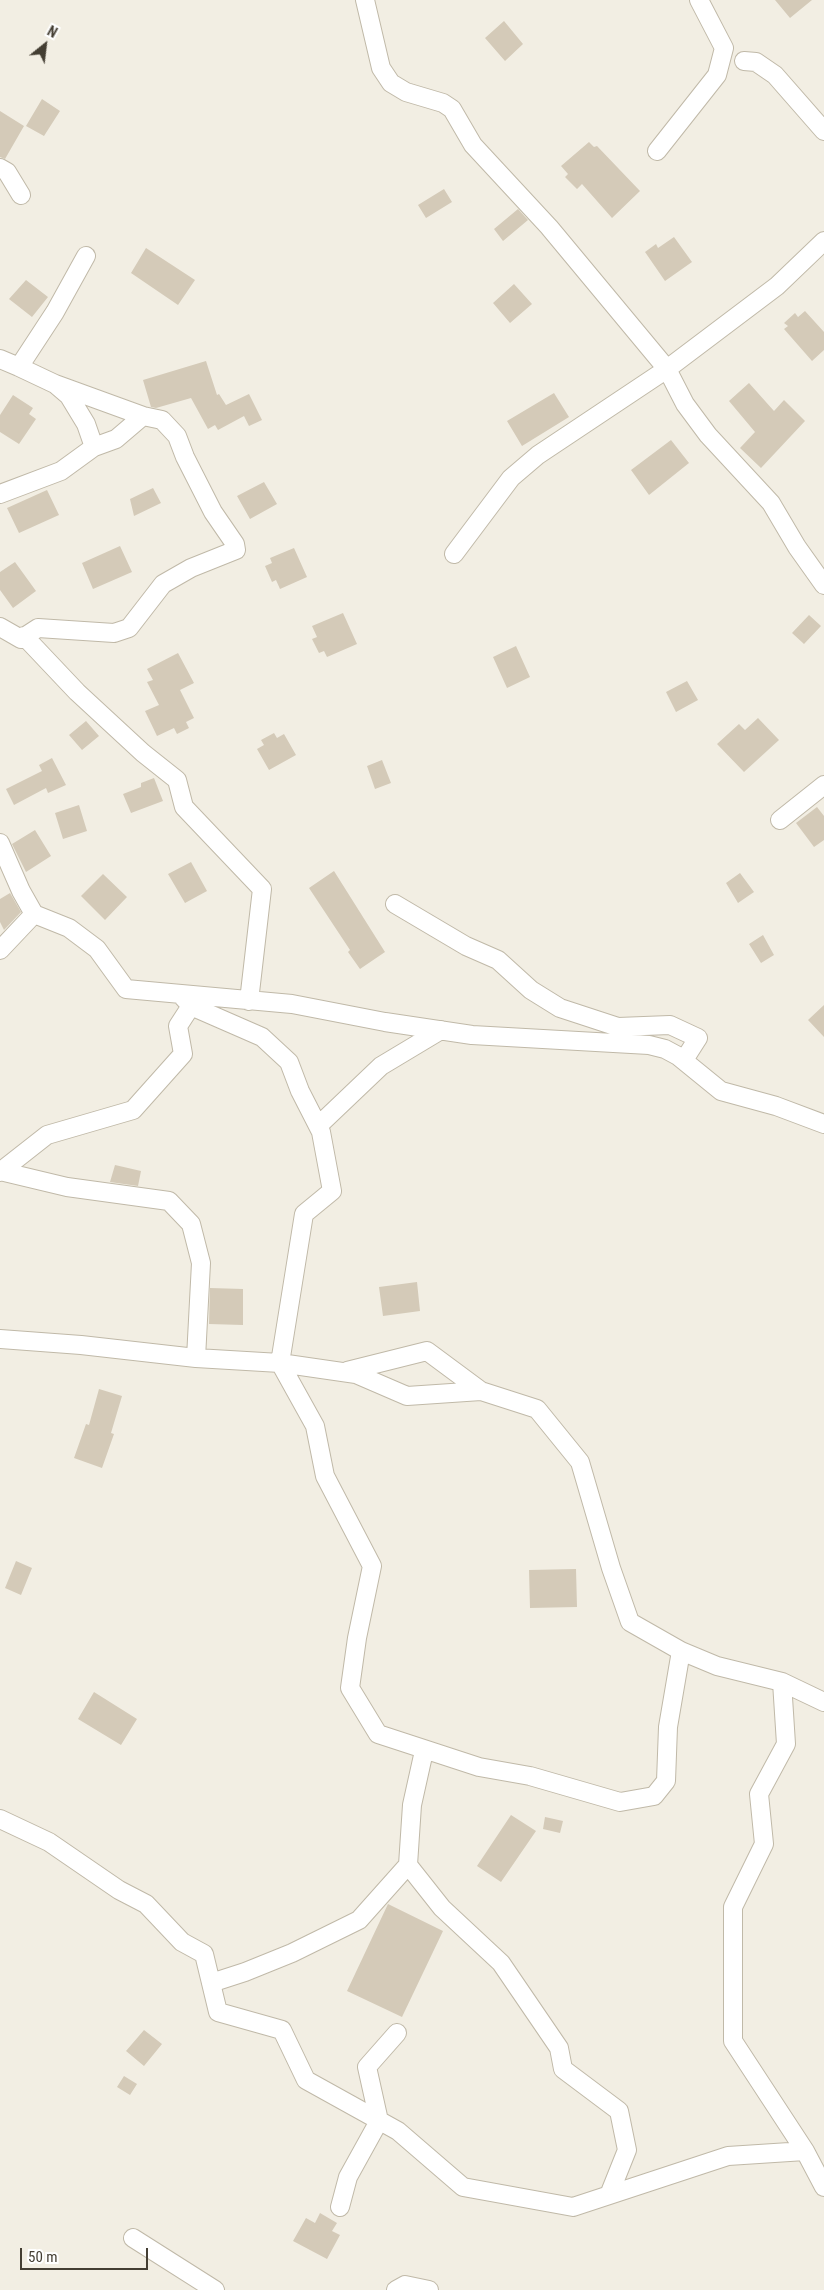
<!DOCTYPE html>
<html>
<head>
<meta charset="utf-8">
<style>
	body { margin:0 }
	#map { position:relative; width:824px; height:2290px; overflow:hidden; background:#f2eee3; font-family:"Roboto Condensed",sans-serif }
	canvas { display:block }
	.north { position:absolute; left:20px; top:20px; width:50px; height:50px; -webkit-text-stroke:4px #fff; paint-order:stroke; rotate:29deg; font-size:14px; font-weight:700; line-height:20px; text-align:center; color:#443e33 }
	.north::after { content:''; display:block; margin:auto; width:18px; height:22px; background:#443e33; clip-path:polygon(50% 0,100% 100%,50% 72%,0 100%) }
	.scale { position:absolute; left:20px; top:2248px; width:128px; height:22px; box-sizing:border-box; border:2px solid #443e33; border-top:0; padding-left:6px; font-size:15px; line-height:18px; white-space:nowrap; color:#443e33; -webkit-text-stroke:4px #fff; paint-order:stroke }
</style>
</head>
<body>
<div id="map">
<canvas width="824" height="2290"></canvas>
<div class="north">N</div>
<div class="scale">50 m</div>
</div>
<script>
const ctx = document.querySelector('canvas').getContext('2d');
ctx.lineJoin = 'round';
function fillPath(path, color) {
  ctx.fillStyle = color;
  ctx.fill(path, 'evenodd');
}
function shape(rows) {
  const path = new Path2D();
  for (const r of rows) {
    path.moveTo(r[0], r[1]);
    for (let i = 2; i < r.length; i += 2) path.lineTo(r[i], r[i + 1]);
  }
  return path;
}
function trace(path, color, width, dash) {
  ctx.strokeStyle = color;
  ctx.lineWidth = width;
  ctx.lineCap = dash ? 'butt' : 'round';
  ctx.setLineDash(dash || []);
  ctx.stroke(path);
}
fillPath(shape([
	[775,0,812,0,790,18],
	[504,21,523,44,505,61,485,38],
	[42,99,60,111,44,136,26,126],
	[0,111,24,126,5,159,0,157],
	[589,142,594,147,597,146,640,191,612,218,582,184,577,189,565,177,568,174,561,166],
	[444,189,452,202,426,218,418,205],
	[518,209,528,220,503,241,494,229],
	[674,237,692,262,665,281,645,252,656,244,658,248],
	[146,248,195,280,178,305,131,273],
	[26,280,48,297,32,317,9,299],
	[514,284,532,304,510,323,493,303],
	[805,311,824,332,824,350,812,361,784,329,788,326,784,323,795,313,798,317],
	[206,361,217,395,219,394,226,405,249,394,262,420,249,426,244,416,218,430,215,425,208,429,191,398,156,408,151,407,143,380],
	[749,383,774,411,784,400,805,421,761,468,740,448,755,432,729,401],
	[554,393,569,417,522,446,507,421],
	[13,395,33,408,29,414,36,419,19,444,0,432,0,415],
	[671,440,689,463,649,495,631,470],
	[264,482,277,504,250,519,237,496],
	[153,488,161,503,134,516,130,499],
	[47,490,59,515,19,533,7,508],
	[120,546,132,572,93,589,82,563],
	[294,548,307,577,280,589,276,580,272,582,265,566,272,563,270,558],
	[15,562,36,591,13,608,0,590,0,572],
	[343,613,357,644,327,657,324,651,319,653,312,639,317,637,312,626],
	[809,615,821,626,804,644,792,633],
	[516,646,530,677,507,688,493,657],
	[178,653,194,683,180,690,194,718,186,722,189,728,177,734,174,728,157,736,145,711,159,705,147,682,153,680,147,669],
	[687,681,698,700,676,712,666,692],
	[758,718,779,740,744,772,717,744,739,724,745,730],
	[86,721,99,736,82,750,69,735],
	[274,733,277,738,284,734,296,755,269,770,257,749,264,745,261,740],
	[52,758,66,785,48,793,46,788,14,805,6,789,42,771,39,765],
	[382,760,391,783,375,789,367,766],
	[154,778,163,801,131,813,123,794,141,787,141,783],
	[79,805,87,831,63,839,55,813],
	[817,807,824,816,824,840,814,847,796,823],
	[35,830,51,856,26,872,12,844],
	[191,862,207,891,185,903,168,874],
	[334,871,385,952,360,969,348,952,350,950,309,888],
	[740,873,754,892,738,903,726,883],
	[103,874,127,897,105,920,81,896],
	[10,893,21,912,4,930,0,922,0,899],
	[763,935,774,955,761,963,749,944],
	[824,1005,824,1037,808,1020],
	[115,1165,141,1171,138,1186,110,1182],
	[417,1282,420,1311,383,1316,379,1287],
	[210,1288,243,1289,243,1325,209,1324],
	[99,1389,122,1396,111,1433,114,1434,102,1468,74,1458,86,1424,89,1425],
	[16,1561,32,1568,21,1595,5,1588],
	[576,1569,577,1607,530,1608,529,1570],
	[94,1692,137,1719,121,1745,78,1719],
	[511,1815,536,1831,501,1882,477,1866],
	[545,1817,563,1821,560,1833,543,1829],
	[388,1904,443,1931,402,2017,347,1991],
	[144,2030,162,2044,144,2066,126,2051],
	[124,2076,137,2084,130,2095,117,2087],
	[320,2213,337,2223,332,2231,340,2235,327,2259,293,2241,306,2218,315,2223]
]), '#d4cab8');
const street = shape([
	[365,0,381,68,391,83,406,92,443,103,452,109,473,145,549,227,667,369,777,286,824,241],
	[744,61,756,62,775,75,824,131],
	[657,151,717,75,724,48,699,0],
	[0,168,7,172,21,195],
	[0,359,19,367,55,312,86,256],
	[19,367,55,384,69,396,86,424,94,447,116,439,143,416,55,384],
	[0,494,61,471,94,447],
	[454,554,511,478,538,455,667,369,685,404,708,435,771,503,797,547,824,585],
	[0,627,21,639,38,628,114,633,129,628,163,584,191,568,236,550,235,544,213,512,185,457,177,436,162,420,143,416],
	[24,636,77,692,143,753,177,780,184,807,262,889,249,1001],
	[780,820,824,785],
	[0,843,21,891,34,914,69,928,97,949,126,989,292,1004,385,1022,472,1035,649,1045,665,1049,678,1056,721,1091,776,1106,824,1124],
	[395,904,466,946,498,960,531,990,560,1008,618,1027,670,1025,698,1038,684,1060],
	[0,950,34,914],
	[181,995,191,1006,262,1037,289,1062,300,1091,321,1132,332,1191,304,1214,280,1363,315,1426,325,1476,372,1566,357,1638,350,1688,378,1734,479,1767,530,1776,620,1802,654,1796,666,1781,668,1727,681,1651,717,1666,782,1682,824,1702],
	[318,1126,381,1066,441,1030],
	[0,1171,67,1187,169,1201,191,1224,201,1263,196,1358],
	[0,1172,47,1135,133,1110,183,1054,178,1026,191,1006],
	[0,1339,81,1345,196,1358,280,1363,356,1374,407,1396,481,1391,537,1409,580,1462,611,1568,630,1622,681,1651],
	[347,1371,427,1351,481,1391],
	[782,1682,786,1744,759,1794,764,1844,733,1907,733,2041,805,2151,824,2187],
	[424,1751,412,1805,408,1865,442,1908,501,1963,559,2048,563,2069,619,2111,627,2150,609,2195],
	[0,1819,49,1842,119,1890,146,1904,182,1942,204,1954,218,2012,282,2030,306,2080,398,2131,463,2187,573,2207,728,2156,805,2151],
	[211,1983,245,1972,292,1953,359,1920,408,1865],
	[340,2207,348,2177,379,2121,367,2067,397,2033],
	[133,2238,215,2290],
	[396,2290,405,2285,429,2290]
]);
trace(street, '#c0b9a8', 20);
trace(street, '#fff', 18);
</script>
</body>
</html>
